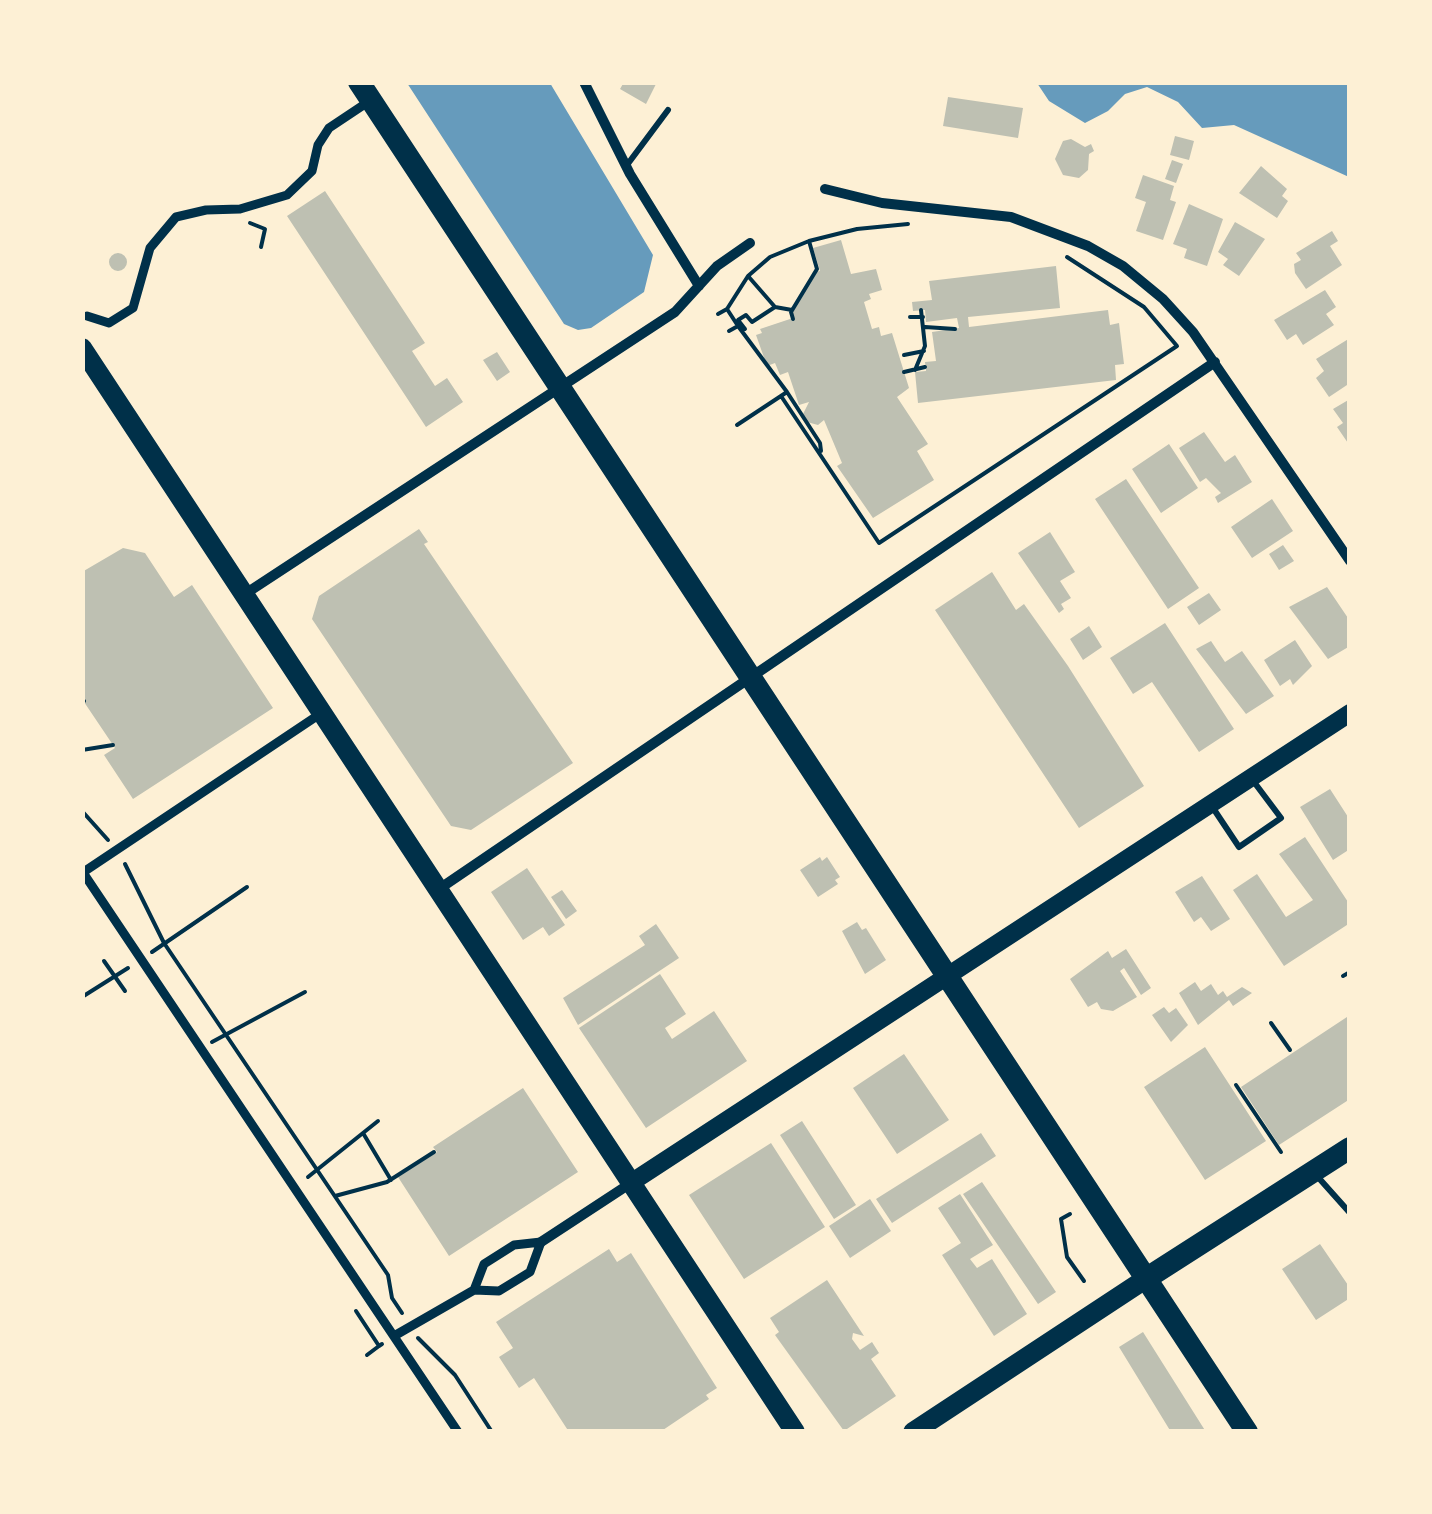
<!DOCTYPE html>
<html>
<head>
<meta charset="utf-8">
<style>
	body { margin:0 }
	#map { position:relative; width:1432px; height:1514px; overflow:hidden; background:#fdf0d5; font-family:Manrope,sans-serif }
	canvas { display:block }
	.frame { position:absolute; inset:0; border:85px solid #fdf0d5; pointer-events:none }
</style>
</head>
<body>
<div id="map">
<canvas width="1432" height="1514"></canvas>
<div class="frame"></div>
</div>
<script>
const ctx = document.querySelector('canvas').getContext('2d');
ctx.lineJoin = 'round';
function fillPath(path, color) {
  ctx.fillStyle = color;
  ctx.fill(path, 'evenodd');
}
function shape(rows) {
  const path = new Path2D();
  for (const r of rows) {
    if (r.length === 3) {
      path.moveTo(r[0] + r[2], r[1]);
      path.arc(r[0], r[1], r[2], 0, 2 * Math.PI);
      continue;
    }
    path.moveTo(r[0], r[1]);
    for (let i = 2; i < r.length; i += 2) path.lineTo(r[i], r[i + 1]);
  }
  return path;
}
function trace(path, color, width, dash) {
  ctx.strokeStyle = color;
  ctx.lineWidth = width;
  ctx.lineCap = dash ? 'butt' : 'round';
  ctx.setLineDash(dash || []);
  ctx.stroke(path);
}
fillPath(shape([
	[407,83,550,83,653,255,644,292,591,328,578,330,564,324],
	[1037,83,1349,83,1349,177,1234,125,1202,128,1178,102,1147,87,1125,94,1108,111,1085,123,1049,101]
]), '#669bbc');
fillPath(shape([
	[624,82,657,82,646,104,620,89],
	[948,97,1023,108,1018,138,943,126],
	[1175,136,1194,141,1189,160,1170,155],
	[1071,139,1085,147,1091,144,1094,151,1089,154,1088,170,1079,178,1063,175,1055,159,1063,141],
	[1172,160,1183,164,1176,183,1165,179],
	[1261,166,1287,189,1282,196,1288,201,1277,218,1239,193],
	[1143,175,1174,186,1170,200,1176,202,1163,240,1136,231,1146,202,1135,198],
	[325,191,425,343,412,351,435,386,447,378,463,402,426,427,287,216],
	[1189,204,1223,219,1207,266,1184,258,1187,249,1173,244],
	[1235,222,1265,239,1239,276,1223,265,1228,259,1218,252],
	[1332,231,1338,241,1330,246,1342,265,1306,289,1295,273,1294,264,1301,260,1296,253],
	[841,240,851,274,876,269,882,290,869,294,871,299,864,302,872,329,879,327,881,336,892,333,909,388,897,397,928,444,917,451,934,480,873,518,837,466,842,463,824,420,818,425,807,422,803,414,809,402,799,405,788,372,780,375,775,363,767,366,756,335,762,333,760,329,793,318,792,310,814,272,820,271,813,248],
	[118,262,9],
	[1056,266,1060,308,968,317,969,327,1108,310,1110,325,1119,323,1124,364,1115,365,1116,380,918,403,915,372,926,371,925,362,936,361,932,332,959,328,957,318,926,322,925,310,913,311,912,302,932,300,929,281],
	[1325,290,1336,307,1326,314,1334,325,1303,345,1296,334,1287,340,1274,320],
	[1350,338,1350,383,1329,397,1316,378,1324,371,1316,359],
	[497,352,510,372,497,381,483,360],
	[1350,399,1350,446,1337,427,1343,423,1333,409],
	[1204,432,1225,462,1235,455,1252,482,1218,503,1215,497,1221,493,1206,478,1200,482,1179,448],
	[1169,444,1198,488,1161,513,1132,469],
	[1126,479,1199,588,1168,609,1095,499],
	[1272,499,1293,531,1252,558,1231,527],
	[419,529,428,542,424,544,573,763,471,830,451,826,312,619,319,596],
	[1050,532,1075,572,1060,581,1071,598,1061,604,1064,609,1059,613,1018,553],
	[1283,545,1294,561,1279,570,1269,554],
	[123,548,145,553,174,597,192,585,273,708,133,799,104,755,115,748,82,699,82,572],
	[992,572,1016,610,1024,604,1068,666,1144,786,1079,828,935,610],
	[1327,587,1350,621,1350,646,1328,659,1289,607],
	[1209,593,1221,610,1199,625,1187,607],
	[1165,623,1234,729,1199,752,1152,682,1133,694,1110,658],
	[1089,626,1102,647,1083,660,1070,639],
	[1295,640,1312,666,1293,685,1290,679,1280,686,1264,660],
	[1211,641,1225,662,1242,651,1274,696,1246,714,1196,649],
	[1330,789,1350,820,1350,849,1333,860,1300,807],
	[1305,837,1350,905,1350,923,1284,966,1233,890,1257,874,1286,917,1313,900,1279,854],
	[820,857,822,861,827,857,840,877,835,880,838,884,818,897,800,870],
	[527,868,565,925,549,936,543,927,523,940,491,892],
	[1202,876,1230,919,1211,931,1201,917,1194,922,1175,892],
	[562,890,577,911,566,919,551,897],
	[857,922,862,930,866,928,886,960,865,974,842,931],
	[656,924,679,958,578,1025,563,998,645,945,639,936],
	[1126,949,1151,988,1141,995,1124,968,1120,971,1137,997,1113,1011,1101,1009,1097,1002,1088,1007,1070,979,1108,951,1112,958],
	[660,974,686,1014,665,1028,672,1039,714,1011,747,1061,646,1128,579,1028],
	[1195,982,1201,991,1211,984,1218,995,1223,991,1227,997,1242,987,1252,993,1233,1006,1229,1000,1198,1025,1179,993],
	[1164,1007,1169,1013,1176,1008,1188,1025,1171,1042,1152,1015],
	[1350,1015,1350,1099,1279,1145,1241,1087],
	[1205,1047,1266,1141,1205,1180,1144,1087],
	[904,1054,949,1120,897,1154,853,1088],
	[523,1088,578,1172,449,1256,398,1177,437,1152,433,1147],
	[802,1121,856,1205,834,1219,780,1135],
	[981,1133,996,1156,892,1223,876,1199],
	[771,1143,825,1227,744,1279,689,1195],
	[982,1182,1056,1292,1038,1304,963,1194],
	[960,1194,993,1245,970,1259,977,1268,992,1259,1027,1314,994,1336,942,1255,961,1243,938,1208],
	[870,1199,891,1231,850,1258,829,1226],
	[1320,1244,1350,1288,1350,1298,1316,1320,1282,1269],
	[609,1249,617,1262,631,1253,717,1388,706,1395,709,1399,660,1432,569,1432,534,1378,519,1388,499,1357,513,1348,496,1322],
	[827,1280,864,1336,853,1333,852,1339,860,1350,872,1342,879,1353,871,1359,896,1396,844,1431,775,1335,779,1332,770,1318],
	[1143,1332,1206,1432,1171,1432,1119,1347]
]), '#bec0b2');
trace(shape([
	[250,223,265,229,261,247],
	[809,241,857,229,908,224],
	[775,307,748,276,770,257,809,241,817,269,791,312,793,319],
	[727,309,748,276],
	[718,314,727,309,738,326],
	[910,317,923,317],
	[925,327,955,329],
	[745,329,738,320,746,315,752,322,775,307,792,310],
	[729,331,738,326,787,392,737,425],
	[904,355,924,351],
	[915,370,925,346,921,310],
	[904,372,925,367],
	[787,392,820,443,821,451],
	[781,396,879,543,1177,346,1144,307,1067,257],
	[82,703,84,701],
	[82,750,113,745],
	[82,811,108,840],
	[125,864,164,943,388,1275,392,1298,402,1313],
	[152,952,247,887],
	[104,961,125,991],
	[1343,976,1350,972],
	[82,997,128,968],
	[1271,1023,1290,1050],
	[212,1042,305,992],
	[1236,1085,1281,1152],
	[363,1133,391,1180],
	[308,1177,378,1121],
	[335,1196,387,1182,434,1152],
	[1070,1214,1061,1219,1067,1257,1084,1281],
	[356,1311,379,1346,382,1344],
	[418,1338,455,1375,492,1432],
	[367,1355,379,1346]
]), '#003049', 4);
trace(shape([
	[627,165,668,110],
	[1211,805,1239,847,1281,818,1251,778],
	[1317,1176,1350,1213]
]), '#003049', 6);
trace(shape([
	[87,316,109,323,133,308,150,248,176,217,206,210,240,209,287,195,312,171,318,145,329,128,371,100],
	[82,871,458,1432],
	[82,873,320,714],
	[394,1336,474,1290,499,1291,530,1272,541,1242,514,1245,484,1264,474,1290]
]), '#003049', 9);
trace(shape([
	[584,82,630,174,699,286],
	[825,189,882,203,1011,217,1088,246,1123,266,1163,299,1193,332,1350,561],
	[245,594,675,312,717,266,750,243],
	[439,889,1215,362],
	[541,1242,631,1183]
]), '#003049', 10);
trace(shape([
	[632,1182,1350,713]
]), '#003049', 18);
trace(shape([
	[82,348,795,1432],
	[913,1432,1147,1278]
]), '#003049', 20);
trace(shape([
	[1147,1278,1350,1148]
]), '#003049', 22);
trace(shape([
	[359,82,1247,1432]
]), '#003049', 22);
</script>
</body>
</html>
